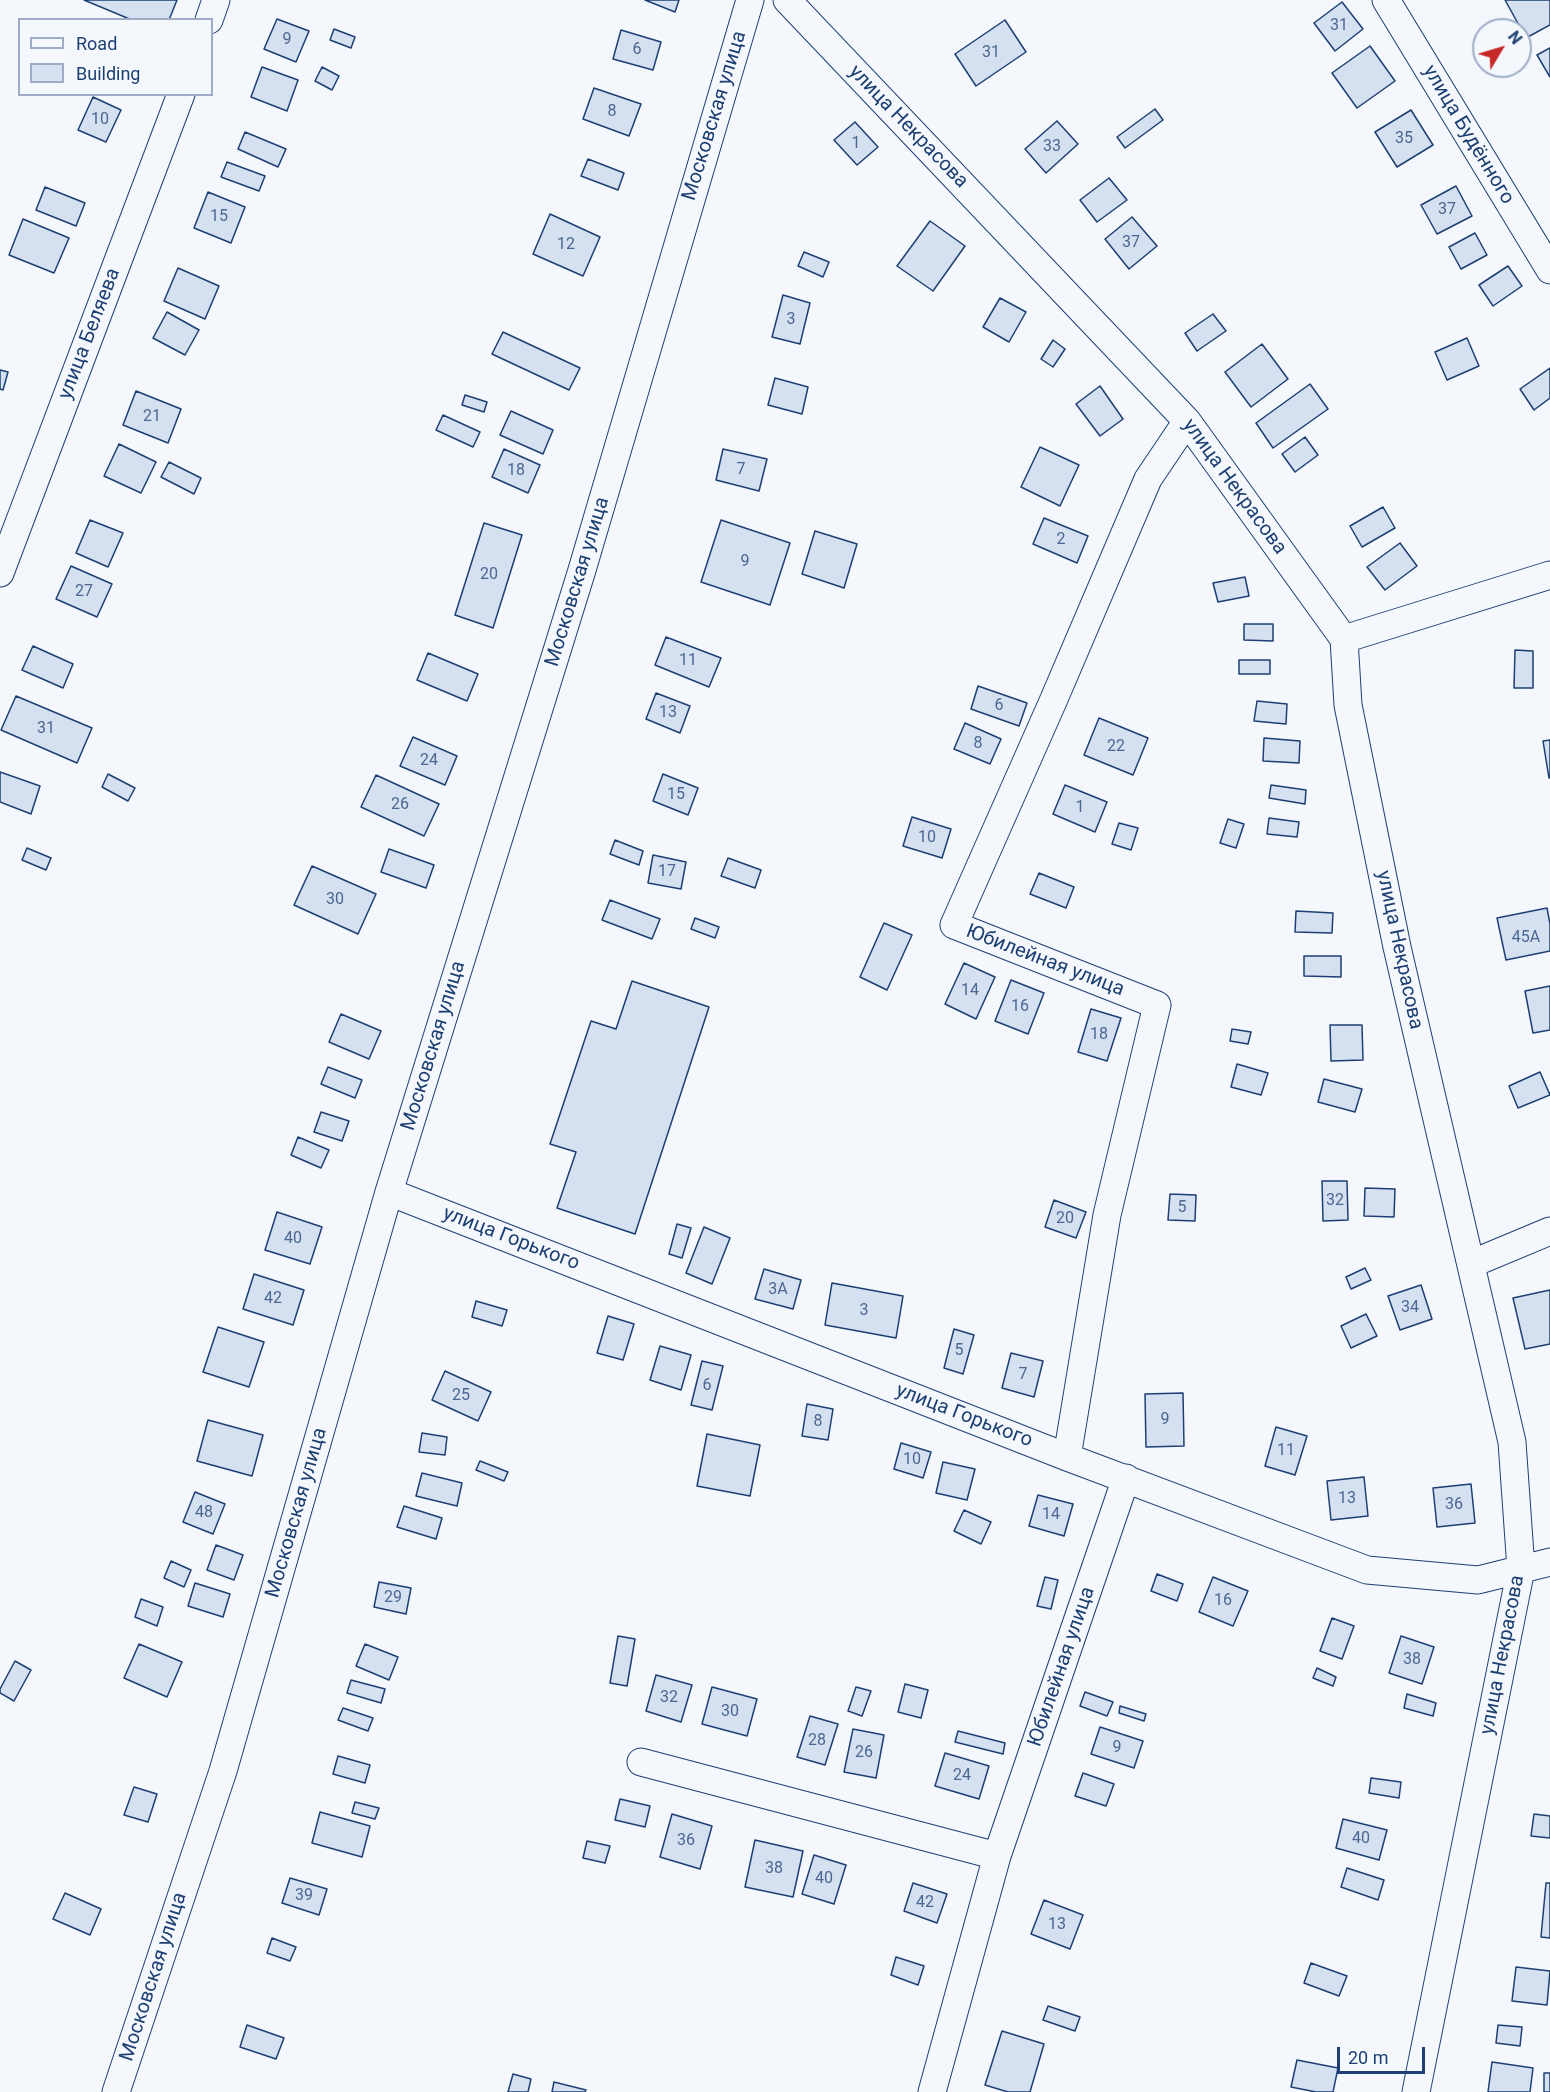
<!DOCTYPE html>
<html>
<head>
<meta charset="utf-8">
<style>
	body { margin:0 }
	#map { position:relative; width:1550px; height:2092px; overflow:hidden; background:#f4f7fb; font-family:Roboto,sans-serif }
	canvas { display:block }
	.legend { position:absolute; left:18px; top:18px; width:195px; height:78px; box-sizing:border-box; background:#f4f7fb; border:2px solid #9eadc5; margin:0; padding:8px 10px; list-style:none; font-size:18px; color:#1d3f73 }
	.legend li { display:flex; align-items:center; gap:12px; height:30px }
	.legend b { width:30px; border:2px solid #9eadc5 }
	.north { position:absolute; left:1472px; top:18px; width:60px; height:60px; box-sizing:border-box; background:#f4f7fb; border:2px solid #9eadc5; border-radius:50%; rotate:52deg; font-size:16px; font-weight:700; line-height:24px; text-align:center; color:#1d3f73 }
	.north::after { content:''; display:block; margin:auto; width:21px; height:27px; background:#c62828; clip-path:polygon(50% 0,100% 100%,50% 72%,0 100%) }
	.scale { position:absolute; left:1337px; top:2047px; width:88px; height:27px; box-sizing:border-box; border:3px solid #1d3f73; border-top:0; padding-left:8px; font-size:18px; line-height:21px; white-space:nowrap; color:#1d3f73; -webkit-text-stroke:4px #f4f7fb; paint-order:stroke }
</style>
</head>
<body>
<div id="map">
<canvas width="1550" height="2092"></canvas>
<ul class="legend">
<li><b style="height:8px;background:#f4f7fb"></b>Road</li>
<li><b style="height:16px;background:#d5e0f0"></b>Building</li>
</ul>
<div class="north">N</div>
<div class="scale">20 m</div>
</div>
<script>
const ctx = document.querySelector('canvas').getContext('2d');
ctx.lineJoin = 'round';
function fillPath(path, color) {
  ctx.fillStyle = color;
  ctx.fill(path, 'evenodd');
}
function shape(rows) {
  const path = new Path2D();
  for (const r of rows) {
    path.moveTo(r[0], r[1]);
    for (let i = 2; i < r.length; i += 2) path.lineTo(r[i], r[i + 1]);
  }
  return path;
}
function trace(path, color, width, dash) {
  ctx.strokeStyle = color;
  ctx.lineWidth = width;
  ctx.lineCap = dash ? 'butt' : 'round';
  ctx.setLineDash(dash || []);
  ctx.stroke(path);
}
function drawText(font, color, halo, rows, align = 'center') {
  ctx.font = font + ' Roboto,sans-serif';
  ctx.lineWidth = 4.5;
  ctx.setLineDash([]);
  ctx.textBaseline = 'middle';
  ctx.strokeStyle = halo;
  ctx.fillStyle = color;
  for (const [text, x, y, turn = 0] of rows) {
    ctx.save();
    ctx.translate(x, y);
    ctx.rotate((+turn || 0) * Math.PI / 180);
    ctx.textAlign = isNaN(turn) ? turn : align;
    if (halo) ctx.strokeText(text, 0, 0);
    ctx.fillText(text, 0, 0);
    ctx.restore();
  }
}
const building = shape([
	[84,0,177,0,169,20,132,20,84,0],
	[645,0,679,0,675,12,645,0],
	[1505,0,1550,0,1550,25,1526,38,1505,0],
	[1342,2,1363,29,1335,51,1314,23,1342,2],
	[277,19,309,31,296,62,264,49,277,19],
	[1005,20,1026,52,976,86,955,54,1005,20],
	[334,29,355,37,351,48,330,40,334,29],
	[621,30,661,42,653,70,613,59,621,30],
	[1370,46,1395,81,1357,108,1332,73,1370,46],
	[1550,48,1550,77,1537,55,1550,48],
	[262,67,298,80,287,111,251,97,262,67],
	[322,67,339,76,332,90,315,81,322,67],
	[594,88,641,104,629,136,583,119,594,88],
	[93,97,121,110,106,142,78,130,93,97],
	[1155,109,1163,120,1125,148,1117,137,1155,109],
	[1411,110,1433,145,1397,167,1375,132,1411,110],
	[1057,121,1078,144,1046,173,1025,149,1057,121],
	[855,122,878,147,857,165,834,140,855,122],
	[245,132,286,149,278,167,238,149,245,132],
	[588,159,624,173,618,190,581,176,588,159],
	[227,162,265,176,259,191,221,177,227,162],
	[1109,178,1127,200,1097,222,1080,200,1109,178],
	[1456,186,1472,216,1437,234,1421,205,1456,186],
	[45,187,85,203,76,226,36,210,45,187],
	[208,192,245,207,231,243,194,228,208,192],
	[550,214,600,237,583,276,533,254,550,214],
	[1132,217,1157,246,1129,269,1105,239,1132,217],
	[23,219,69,238,54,273,9,255,23,219],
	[930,221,965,246,933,291,897,266,930,221],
	[1475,233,1487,255,1461,269,1449,247,1475,233],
	[804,252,829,262,823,277,798,266,804,252],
	[1508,266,1522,286,1493,306,1479,285,1508,266],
	[178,268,219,286,205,319,164,301,178,268],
	[783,295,810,303,800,344,772,337,783,295],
	[1000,298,1026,312,1009,342,983,327,1000,298],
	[167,312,199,330,185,355,153,338,167,312],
	[1213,314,1226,331,1197,351,1185,333,1213,314],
	[503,332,580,368,569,390,492,354,503,332],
	[1467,338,1479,366,1447,380,1435,352,1467,338],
	[1053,340,1065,349,1053,367,1041,359,1053,340],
	[1262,344,1288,379,1251,407,1225,372,1262,344],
	[1550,368,1550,398,1534,410,1520,389,1550,368],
	[0,370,8,372,3,390,0,389,0,370],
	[775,378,808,387,802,414,768,405,775,378],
	[1310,384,1328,409,1273,448,1256,423,1310,384],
	[1100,386,1123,419,1100,436,1076,404,1100,386],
	[136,391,181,409,168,443,123,425,136,391],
	[465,395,487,402,484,412,462,405,465,395],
	[511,411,553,430,543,454,500,435,511,411],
	[443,415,480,432,473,447,436,430,443,415],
	[1305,437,1318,455,1295,472,1282,454,1305,437],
	[119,444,156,462,141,493,104,476,119,444],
	[1040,447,1079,465,1060,506,1021,487,1040,447],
	[504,449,540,465,528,493,492,477,504,449],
	[723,449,767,459,759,491,716,480,723,449],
	[169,462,201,478,194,494,161,477,169,462],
	[1383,507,1395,528,1362,547,1350,526,1383,507],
	[1044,518,1088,536,1077,563,1033,544,1044,518],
	[90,520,123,533,108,567,76,553,90,520],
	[721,520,790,543,770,605,701,582,721,520],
	[484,523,522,535,493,628,455,615,484,523],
	[815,531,857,544,844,588,802,574,815,531],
	[1400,543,1417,566,1385,590,1367,567,1400,543],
	[71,566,112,584,97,617,56,599,71,566],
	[1245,577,1249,596,1218,602,1213,583,1245,577],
	[1244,624,1273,624,1273,641,1244,640,1244,624],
	[666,637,721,658,709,687,655,665,666,637],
	[33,646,73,664,63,688,22,670,33,646],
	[1515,650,1533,651,1533,688,1514,688,1515,650],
	[428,653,478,674,467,701,417,680,428,653],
	[1239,660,1270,660,1270,674,1239,674,1239,660],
	[978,686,1027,703,1019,726,971,709,978,686],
	[656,693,690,706,680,733,646,719,656,693],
	[16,696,92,728,77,763,1,730,16,696],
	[1257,701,1287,704,1286,724,1254,721,1257,701],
	[1099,718,1148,738,1133,775,1084,755,1099,718],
	[965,723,1001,739,990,764,954,749,965,723],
	[413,737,457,756,445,785,400,766,413,737],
	[1264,738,1300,741,1299,763,1263,761,1264,738],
	[1550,740,1550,778,1549,778,1543,741,1550,740],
	[0,772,40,786,31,814,0,802,0,772],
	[108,774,135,788,128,801,102,787,108,774],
	[663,774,698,788,688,815,653,801,663,774],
	[376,775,439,804,424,836,361,807,376,775],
	[1065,785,1107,802,1095,832,1053,814,1065,785],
	[1271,785,1306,790,1305,804,1269,798,1271,785],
	[912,817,951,829,942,858,903,846,912,817],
	[1269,818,1299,822,1297,837,1267,834,1269,818],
	[1228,819,1244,824,1236,848,1220,843,1228,819],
	[1119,823,1138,828,1131,850,1112,844,1119,823],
	[615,840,643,851,639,865,610,854,615,840],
	[27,848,51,858,46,870,22,860,27,848],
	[389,849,434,865,426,888,381,872,389,849],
	[653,855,686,862,681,889,648,883,653,855],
	[728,858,761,870,755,888,721,876,728,858],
	[312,866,376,894,358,934,294,905,312,866],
	[1039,873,1074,887,1066,908,1030,894,1039,873],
	[610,900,660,919,652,939,602,920,610,900],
	[1547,908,1550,924,1550,951,1506,960,1497,918,1547,908],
	[1296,911,1333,913,1332,933,1295,932,1296,911],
	[695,918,719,927,715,938,691,929,695,918],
	[884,923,912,935,887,990,860,977,884,923],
	[1304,956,1341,956,1341,977,1304,976,1304,956],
	[964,963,995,977,976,1019,945,1004,964,963],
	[1011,980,1044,993,1028,1034,995,1021,1011,980],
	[632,981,709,1007,635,1234,557,1208,576,1152,550,1144,591,1021,616,1029,632,981],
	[1550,986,1550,1030,1533,1033,1525,991,1550,986],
	[1091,1009,1121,1018,1107,1061,1078,1052,1091,1009],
	[341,1014,381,1031,369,1059,329,1042,341,1014],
	[1330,1025,1362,1025,1363,1060,1331,1061,1330,1025],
	[1232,1029,1251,1032,1248,1044,1230,1041,1232,1029],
	[1237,1064,1268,1073,1261,1095,1231,1087,1237,1064],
	[328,1067,362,1080,355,1098,321,1084,328,1067],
	[1540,1072,1550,1095,1518,1108,1509,1086,1540,1072],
	[1324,1079,1362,1089,1355,1112,1318,1102,1324,1079],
	[321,1112,349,1121,342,1141,314,1132,321,1112],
	[298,1137,329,1150,321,1168,291,1155,298,1137],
	[1322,1181,1347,1181,1348,1220,1323,1221,1322,1181],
	[1365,1188,1395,1189,1394,1217,1364,1216,1365,1188],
	[1170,1194,1196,1195,1195,1221,1168,1220,1170,1194],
	[1054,1200,1086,1212,1076,1238,1045,1227,1054,1200],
	[277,1212,322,1227,310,1264,265,1250,277,1212],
	[677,1224,691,1228,682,1258,669,1254,677,1224],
	[704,1227,730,1238,712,1284,686,1273,704,1227],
	[1365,1268,1371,1280,1351,1289,1346,1277,1365,1268],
	[764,1269,801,1280,793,1309,755,1299,764,1269],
	[254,1274,304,1290,293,1325,243,1309,254,1274],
	[832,1283,903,1296,896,1338,825,1325,832,1283],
	[1421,1285,1432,1319,1400,1330,1388,1296,1421,1285],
	[1550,1290,1550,1344,1525,1349,1513,1298,1550,1290],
	[476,1301,507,1310,502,1326,472,1317,476,1301],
	[1366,1314,1377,1336,1351,1348,1341,1326,1366,1314],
	[608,1316,634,1324,623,1360,597,1353,608,1316],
	[218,1327,264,1342,249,1387,203,1372,218,1327],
	[954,1329,974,1335,963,1374,944,1368,954,1329],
	[660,1346,691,1355,681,1390,650,1380,660,1346],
	[1011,1353,1043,1361,1034,1397,1002,1388,1011,1353],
	[702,1361,723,1366,712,1410,691,1405,702,1361],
	[445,1371,491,1392,478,1421,432,1400,445,1371],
	[1183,1393,1184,1446,1146,1447,1145,1394,1183,1393],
	[807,1404,833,1409,828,1440,802,1436,807,1404],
	[208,1420,263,1435,252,1476,197,1461,208,1420],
	[1276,1427,1307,1436,1295,1475,1265,1466,1276,1427],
	[422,1433,447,1437,445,1455,419,1452,422,1433],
	[707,1434,760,1445,750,1496,697,1486,707,1434],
	[901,1443,931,1452,923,1478,894,1469,901,1443],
	[480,1461,508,1472,504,1481,476,1470,480,1461],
	[943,1462,975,1469,967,1500,936,1493,943,1462],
	[422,1473,462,1483,457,1506,416,1496,422,1473],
	[1364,1477,1368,1516,1331,1520,1327,1481,1364,1477],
	[1471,1484,1475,1523,1437,1527,1433,1488,1471,1484],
	[195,1492,225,1504,213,1534,183,1522,195,1492],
	[1038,1495,1073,1504,1064,1536,1029,1526,1038,1495],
	[404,1506,442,1518,436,1539,397,1527,404,1506],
	[964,1510,991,1522,981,1544,954,1531,964,1510],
	[216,1545,243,1555,234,1580,207,1570,216,1545],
	[171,1561,191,1570,184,1587,164,1578,171,1561],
	[1157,1574,1183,1584,1177,1601,1151,1591,1157,1574],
	[1045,1577,1058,1580,1051,1609,1037,1606,1045,1577],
	[1213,1577,1248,1591,1233,1626,1199,1612,1213,1577],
	[379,1582,411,1588,406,1614,374,1607,379,1582],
	[195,1583,230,1594,223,1617,188,1606,195,1583],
	[141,1599,163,1607,157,1626,135,1617,141,1599],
	[1332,1618,1354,1626,1342,1659,1320,1651,1332,1618],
	[618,1636,635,1639,627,1686,610,1683,618,1636],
	[1401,1636,1434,1647,1422,1684,1389,1673,1401,1636],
	[139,1644,182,1662,167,1697,124,1678,139,1644],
	[365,1644,398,1657,389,1680,356,1666,365,1644],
	[15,1661,31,1670,14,1701,0,1693,0,1689,15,1661],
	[1317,1668,1336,1677,1333,1686,1313,1678,1317,1668],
	[656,1675,692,1685,681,1722,646,1711,656,1675],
	[351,1680,385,1689,381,1703,347,1693,351,1680],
	[905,1684,928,1690,921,1718,898,1712,905,1684],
	[712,1687,757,1699,747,1736,702,1724,712,1687],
	[856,1687,871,1691,862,1716,848,1711,856,1687],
	[1085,1692,1113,1702,1107,1716,1080,1706,1085,1692],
	[1407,1694,1436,1703,1433,1716,1404,1708,1407,1694],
	[1120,1706,1146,1714,1144,1721,1119,1713,1120,1706],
	[343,1708,373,1718,368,1731,338,1720,343,1708],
	[810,1716,838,1724,825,1765,797,1757,810,1716],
	[1100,1727,1143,1741,1134,1768,1091,1754,1100,1727],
	[853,1729,884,1735,876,1778,844,1772,853,1729],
	[958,1731,1005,1743,1003,1754,955,1742,958,1731],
	[945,1753,989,1766,979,1799,935,1786,945,1753],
	[338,1756,370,1765,365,1783,333,1774,338,1756],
	[1083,1773,1114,1784,1106,1806,1075,1796,1083,1773],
	[1371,1778,1401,1782,1399,1798,1369,1793,1371,1778],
	[134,1787,157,1794,148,1822,124,1815,134,1787],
	[620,1799,650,1806,645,1827,615,1820,620,1799],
	[355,1802,379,1808,375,1819,352,1813,355,1802],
	[320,1812,370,1826,362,1857,312,1843,320,1812],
	[672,1814,712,1826,700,1869,660,1857,672,1814],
	[1534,1814,1550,1816,1550,1838,1531,1836,1534,1814],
	[1343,1819,1387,1830,1379,1860,1336,1848,1343,1819],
	[755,1840,803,1851,793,1897,745,1887,755,1840],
	[587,1841,610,1846,605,1863,583,1858,587,1841],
	[814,1855,846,1865,834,1904,802,1894,814,1855],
	[1347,1868,1384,1880,1378,1900,1341,1887,1347,1868],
	[290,1878,327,1889,319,1915,282,1903,290,1878],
	[913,1883,947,1894,937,1923,904,1911,913,1883],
	[1546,1883,1550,1883,1550,1938,1541,1937,1546,1883],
	[65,1893,101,1909,90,1935,53,1919,65,1893],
	[1044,1900,1083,1915,1070,1949,1031,1934,1044,1900],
	[272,1938,296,1947,290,1961,267,1953,272,1938],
	[896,1957,924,1966,918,1985,891,1975,896,1957],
	[1311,1963,1347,1976,1339,1996,1304,1983,1311,1963],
	[1516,1967,1550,1971,1547,2005,1512,2001,1516,1967],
	[1048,2006,1080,2017,1075,2031,1043,2020,1048,2006],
	[247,2025,284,2038,276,2059,240,2047,247,2025],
	[1498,2025,1522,2027,1520,2046,1496,2043,1498,2025],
	[1002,2031,1044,2044,1030,2092,1008,2092,985,2085,1002,2031],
	[1297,2060,1338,2068,1333,2092,1316,2092,1291,2087,1297,2060],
	[1492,2062,1533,2068,1530,2092,1488,2092,1492,2062],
	[1544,2073,1550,2073,1550,2092,1544,2092,1544,2073],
	[513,2074,531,2079,528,2092,508,2092,513,2074],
	[554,2082,586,2090,585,2092,552,2092,554,2082]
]);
fillPath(building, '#d5e0f0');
trace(building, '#1d3f73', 1.5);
const street = shape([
	[787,0,1187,421,1344,639,1348,705,1397,947,1512,1442,1521,1569,1416,2092],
	[1386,0,1550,270],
	[209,20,216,0],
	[0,573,181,94],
	[1344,639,1550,575],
	[389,1192,1067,1457,1367,1570,1478,1580,1550,1562],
	[1471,1264,1550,1231],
	[1067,1457,1107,1215,1157,1005,954,925,1054,699,1148,479,1187,421],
	[641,1762,997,1856],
	[116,2092,223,1771,389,1192,582,570,750,0],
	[932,2092,997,1856,1126,1478]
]);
trace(street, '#1d3f73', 29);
trace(street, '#f4f7fb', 27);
drawText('16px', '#4b6792', null, [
	["31",1339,26],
	["9",287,40],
	["6",637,50],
	["31",991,53],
	["8",612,112],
	["10",100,120],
	["35",1404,139],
	["1",856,144],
	["33",1052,147],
	["37",1447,210],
	["15",219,217],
	["37",1131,243],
	["12",566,245],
	["3",791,320],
	["21",152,417],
	["7",741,470],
	["18",516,471],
	["2",1061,540],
	["9",745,562],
	["20",489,575],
	["27",84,592],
	["11",688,661],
	["6",999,706],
	["13",668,713],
	["31",46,729],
	["8",978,744],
	["22",1116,747],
	["24",429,761],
	["15",676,795],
	["26",400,805],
	["1",1080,808],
	["10",927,838],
	["17",667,872],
	["30",335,900],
	["45А",1526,938],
	["14",970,991],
	["16",1020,1007],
	["18",1099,1035],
	["32",1335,1201],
	["5",1182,1208],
	["20",1065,1219],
	["40",293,1239],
	["3А",778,1290],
	["42",273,1299],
	["34",1410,1308],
	["3",864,1311],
	["5",959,1351],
	["7",1023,1375],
	["6",707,1386],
	["25",461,1396],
	["9",1165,1420],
	["8",818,1422],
	["11",1286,1451],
	["10",912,1460],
	["13",1347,1499],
	["36",1454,1505],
	["48",204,1513],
	["14",1051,1515],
	["29",393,1598],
	["16",1223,1601],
	["38",1412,1660],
	["32",669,1698],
	["30",730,1712],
	["28",817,1741],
	["9",1117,1748],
	["26",864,1753],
	["24",962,1776],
	["40",1361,1839],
	["36",686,1841],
	["38",774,1869],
	["40",824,1879],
	["39",304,1896],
	["42",925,1903],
	["13",1057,1925]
]);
drawText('20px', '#1d3f73', '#f4f7fb', [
	["Московская улица",715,116,-73],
	["улица Некрасова",908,127,46],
	["улица Будённого",1468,135,59],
	["улица Беляева",90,334,-69],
	["улица Некрасова",1234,487,54],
	["Московская улица",578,582,-73],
	["улица Некрасова",1399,950,78],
	["Юбилейная улица",1045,961,21],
	["Московская улица",434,1046,-73],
	["улица Горького",511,1239,21],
	["улица Горького",964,1416,21],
	["Московская улица",297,1513,-74],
	["улица Некрасова",1503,1655,-79],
	["Юбилейная улица",1062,1667,-71],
	["Московская улица",154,1977,-72]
]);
</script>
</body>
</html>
